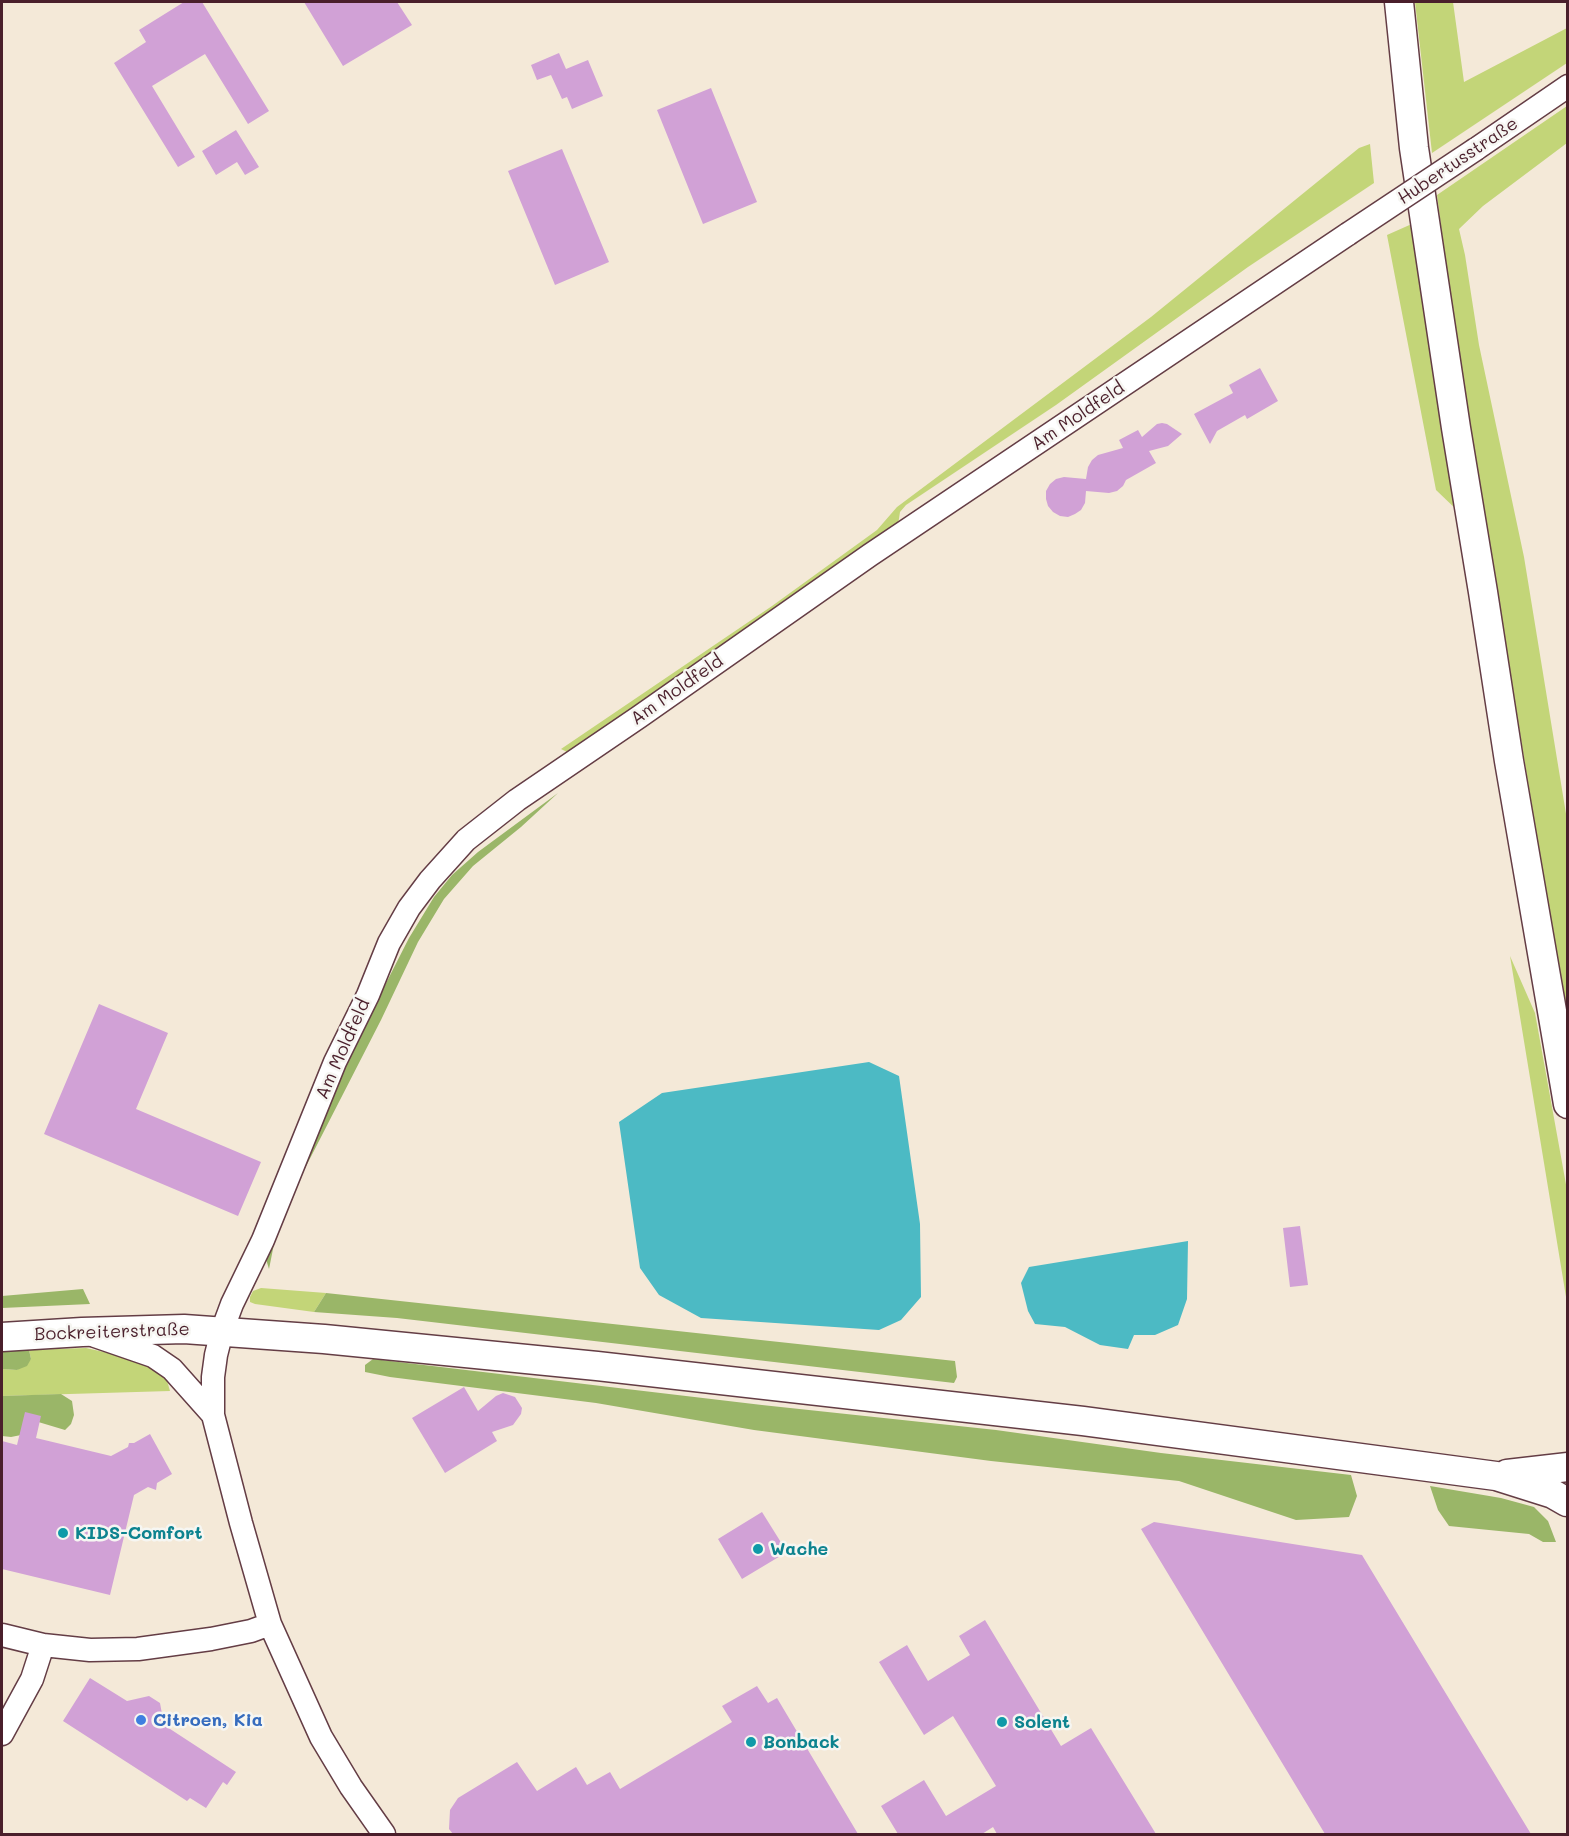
<!DOCTYPE html>
<html>
<head>
<meta charset="utf-8">
<style>
	body { margin:0 }
	#map { position:relative; width:1569px; height:1836px; overflow:hidden; background:#f4e9d8; font-family:Mali,sans-serif }
	canvas { display:block }
	.frame { position:absolute; inset:0; border:3px solid #4a1f2b; pointer-events:none }
</style>
</head>
<body>
<div id="map">
<canvas width="1569" height="1836"></canvas>
<div class="frame"></div>
</div>
<script>
const ctx = document.querySelector('canvas').getContext('2d');
ctx.lineJoin = 'round';
function fillPath(path, color) {
  ctx.fillStyle = color;
  ctx.fill(path, 'evenodd');
}
function shape(rows) {
  const path = new Path2D();
  for (const r of rows) {
    path.moveTo(r[0], r[1]);
    for (let i = 2; i < r.length; i += 2) path.lineTo(r[i], r[i + 1]);
  }
  return path;
}
function trace(path, color, width, dash) {
  ctx.strokeStyle = color;
  ctx.lineWidth = width;
  ctx.lineCap = dash ? 'butt' : 'round';
  ctx.setLineDash(dash || []);
  ctx.stroke(path);
}
function drawText(font, color, halo, rows, align = 'center') {
  ctx.font = font + ' Mali,sans-serif';
  ctx.lineWidth = 5;
  ctx.setLineDash([]);
  ctx.textBaseline = 'middle';
  ctx.strokeStyle = halo;
  ctx.fillStyle = color;
  for (const [text, x, y, turn = 0] of rows) {
    ctx.save();
    ctx.translate(x, y);
    ctx.rotate((+turn || 0) * Math.PI / 180);
    ctx.textAlign = isNaN(turn) ? turn : align;
    if (halo) ctx.strokeText(text, 0, 0);
    ctx.fillText(text, 0, 0);
    ctx.restore();
  }
}
fillPath(shape([
	[1415,2,1453,2,1464,82,1567,28,1567,63,1432,153],
	[1567,106,1567,143,1483,206,1459,229,1465,255,1479,345,1524,557,1567,820,1567,1020,1457,350,1437,195],
	[1370,144,1374,183,1248,267,1056,405,906,505,900,512,898,525,569,753,561,749,772,606,877,530,897,507,1151,317,1359,148],
	[1414,223,1460,513,1436,490,1387,235],
	[1510,956,1535,1013,1567,1190,1567,1303],
	[261,1288,326,1293,314,1312,255,1304,250,1302,250,1297,253,1291],
	[86,1348,144,1361,164,1370,170,1391,2,1396,2,1369,17,1370,31,1359,29,1350]
]), '#c3d578');
fillPath(shape([
	[558,793,521,827,473,866,444,899,418,942,381,1020,279,1219,269,1269,265,1256,297,1158,409,938,434,897,452,875,478,852],
	[83,1289,90,1304,2,1308,2,1296],
	[326,1293,955,1361,957,1377,954,1383,397,1318,314,1312],
	[29,1350,31,1359,27,1366,17,1370,2,1369,2,1351],
	[373,1359,762,1405,996,1430,1161,1453,1351,1475,1357,1496,1349,1517,1296,1520,1179,1481,991,1461,754,1430,596,1403,390,1377,365,1372,365,1365],
	[61,1394,72,1401,74,1415,71,1424,65,1430,35,1421,21,1435,11,1437,2,1436,2,1396],
	[1430,1486,1501,1498,1534,1507,1548,1521,1556,1542,1543,1542,1529,1534,1449,1526,1438,1510]
]), '#9ab668');
fillPath(shape([
	[869,1062,899,1076,920,1224,921,1297,901,1320,879,1330,701,1318,659,1295,640,1268,619,1122,662,1093],
	[1188,1241,1187,1299,1178,1325,1155,1335,1134,1335,1128,1349,1100,1345,1065,1327,1035,1324,1028,1311,1021,1283,1029,1267]
]), '#4cbac4');
fillPath(shape([
	[184,2,202,2,269,111,248,124,205,54,152,86,195,157,178,167,114,63,146,42,139,30],
	[304,2,397,2,412,25,343,66],
	[559,53,566,69,588,60,603,96,572,109,567,97,562,99,551,75,537,80,531,65],
	[711,88,757,202,703,224,657,110],
	[236,130,259,167,245,175,237,162,216,175,202,151],
	[562,149,609,262,555,285,508,171],
	[1260,368,1278,401,1247,419,1245,415,1217,431,1210,444,1194,414,1233,393,1229,385],
	[1162,423,1167,424,1182,434,1168,446,1149,451,1156,463,1126,480,1123,486,1117,491,1109,493,1086,491,1085,503,1081,510,1075,514,1068,517,1060,516,1053,512,1048,506,1046,499,1046,491,1050,484,1056,479,1064,477,1086,479,1088,467,1092,460,1098,455,1123,448,1119,440,1138,430,1142,437,1157,424],
	[99,1004,168,1033,136,1109,261,1162,238,1216,44,1134],
	[1300,1226,1308,1285,1290,1287,1283,1228],
	[464,1387,478,1411,496,1396,503,1393,515,1397,522,1408,521,1414,513,1425,492,1432,497,1441,445,1473,412,1418],
	[25,1412,41,1416,36,1438,111,1456,128,1447,129,1443,134,1443,150,1434,172,1474,157,1483,156,1490,148,1487,134,1495,110,1595,2,1569,2,1441,17,1445],
	[762,1512,787,1552,742,1579,718,1539],
	[1154,1522,1362,1555,1531,1834,1325,1834,1141,1529],
	[985,1620,1061,1746,1091,1728,1156,1834,997,1834,993,1827,982,1834,898,1834,881,1806,924,1780,946,1816,996,1786,953,1716,924,1735,879,1662,907,1645,928,1681,970,1655,959,1636],
	[90,1678,127,1701,149,1696,160,1703,164,1725,236,1772,227,1785,223,1782,206,1808,190,1798,187,1801,63,1721],
	[757,1686,768,1703,777,1698,858,1834,453,1834,449,1829,450,1810,458,1798,517,1762,537,1791,576,1767,587,1785,610,1772,620,1789,732,1722,722,1706]
]), '#d1a1d6');
const minor = shape([
	[1476,149,1568,86],
	[95,1336,153,1356,172,1369,213,1415],
	[2,1635,43,1645,90,1650,138,1649,211,1639,251,1631,270,1624],
	[2,1734,32,1679,43,1645],
	[384,1834,351,1787,321,1737,270,1624,241,1523,213,1415,213,1377,216,1355,222,1331,232,1304,263,1240,335,1062,368,995,389,943,409,908,430,880,466,840,517,800,639,717,870,555,1348,234]
]);
const major = shape([
	[1399,2,1414,148,1456,428,1483,592,1509,761,1568,1104],
	[2,1337,82,1332,184,1329,324,1339,597,1366,1083,1421,1496,1476,1553,1494,1567,1502],
	[1507,1474,1568,1467]
]);
trace(minor, '#643d45', 25);
trace(major, '#643d45', 31);
trace(minor, '#fff', 22);
trace(major, '#fff', 28);
const minorBridge = shape([
	[1348,234,1476,149]
]);
trace(minorBridge, '#643d45', 25, []);
trace(minorBridge, '#fff', 22);
for (const [x, y, r, color] of [
	[63,1533,6,"#0f9aa8"],
	[758,1549,6,"#0f9aa8"],
	[141,1720,6,"#3f7fe0"],
	[1002,1722,6,"#0f9aa8"],
	[751,1742,6,"#0f9aa8"]
]) {
  const dot = new Path2D();
  dot.arc(x, y, r, 0, 2 * Math.PI);
  ctx.fillStyle = color;
  ctx.fill(dot);
  trace(dot, '#f6f6f2', 2);
}
drawText('18px', '#4a1f2b', '#f6f6f2', [
	["Hubertusstraße",1458,161,-34],
	["Am Moldfeld",1078,416,-34],
	["Am Moldfeld",677,690,-35],
	["Am Moldfeld",343,1049,-66],
	["Bockreiterstraße",112,1332,-2]
]);
drawText('bold 18px', '#0d838f', '#f6f6f2', [
	["KIDS-Comfort",75,1533],
	["Wache",770,1549],
	["Solent",1014,1722],
	["Bonback",763,1742]
], 'left');
drawText('bold 18px', '#366cbe', '#f6f6f2', [
	["Citroen, Kia",153,1720]
], 'left');
</script>
</body>
</html>
